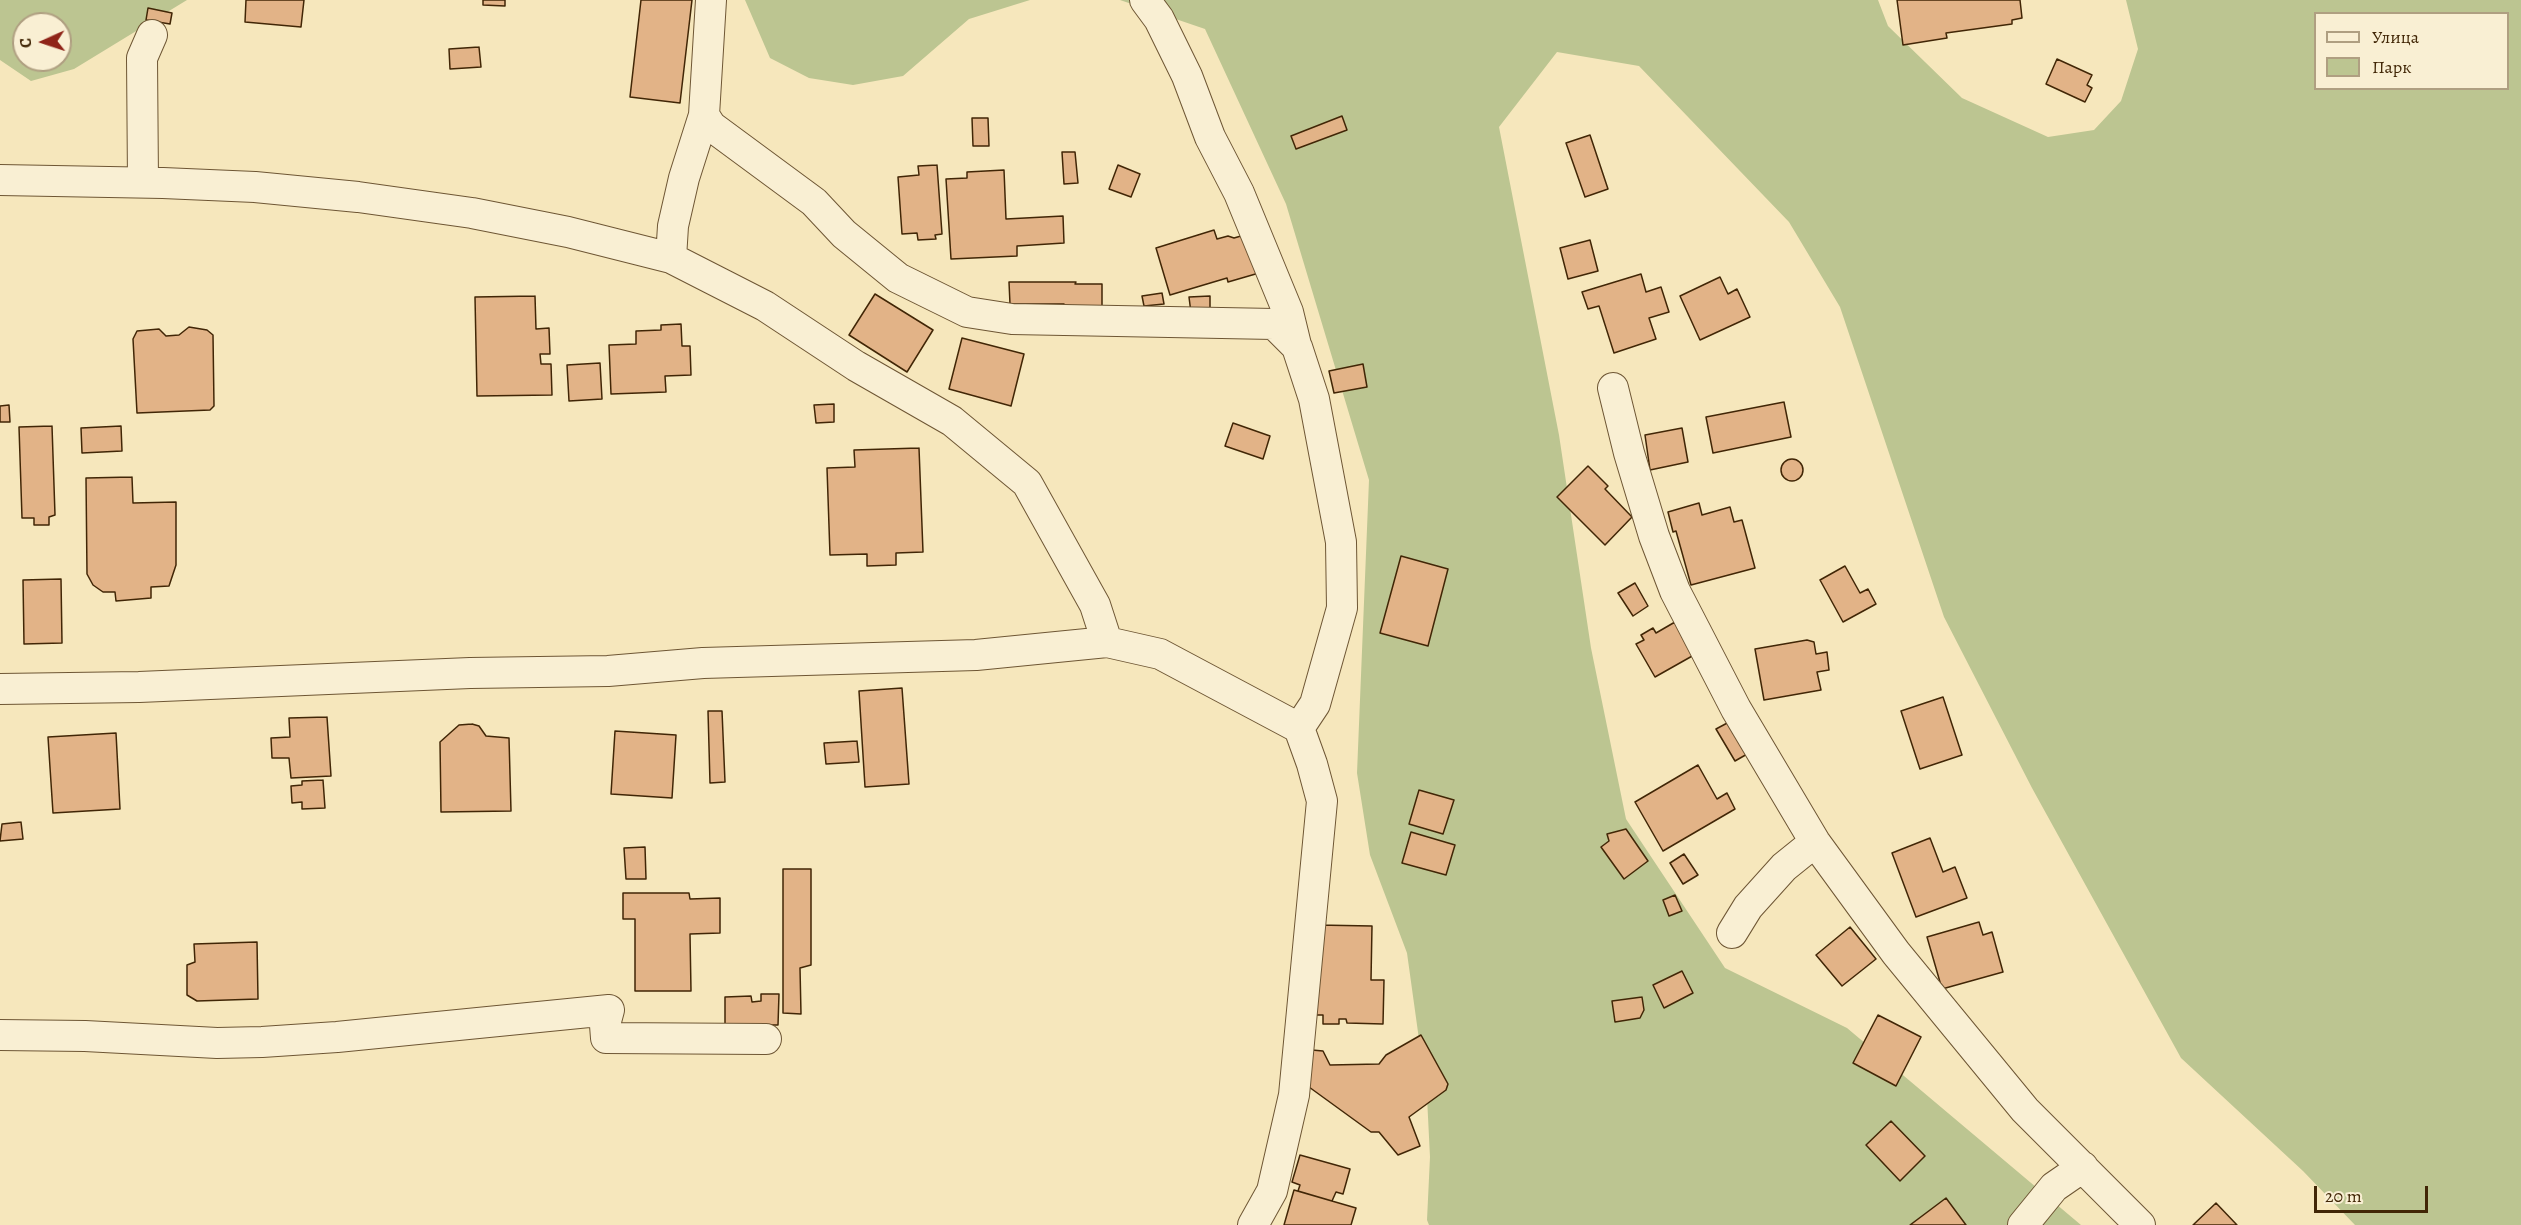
<!DOCTYPE html>
<html>
<head>
<meta charset="utf-8">
<style>
	body { margin:0 }
	#map { position:relative; width:2521px; height:1225px; overflow:hidden; background:#f6e7bc; font-family:Alegreya,serif }
	canvas { display:block }
	.legend { position:absolute; left:2314px; top:12px; width:195px; height:78px; box-sizing:border-box; background:#f9efd3; border:2px solid #af9f81; margin:0; padding:8px 10px; list-style:none; font-size:18px; color:#412606 }
	.legend li { display:flex; align-items:center; gap:12px; height:30px }
	.legend b { width:30px; border:2px solid #af9f81 }
	.north { position:absolute; left:12px; top:12px; width:60px; height:60px; box-sizing:border-box; background:#f9efd3; border:2px solid #af9f81; border-radius:50%; rotate:267deg; font-size:16px; font-weight:700; line-height:24px; text-align:center; color:#412606 }
	.north::after { content:''; display:block; margin:auto; width:21px; height:27px; background:#8f2418; clip-path:polygon(50% 0,100% 100%,50% 72%,0 100%) }
	.scale { position:absolute; left:2314px; top:1186px; width:114px; height:27px; box-sizing:border-box; border:3px solid #412606; border-top:0; padding-left:8px; font-size:18px; line-height:21px; white-space:nowrap; color:#412606; -webkit-text-stroke:4px #f9efd3; paint-order:stroke }
</style>
</head>
<body>
<div id="map">
<canvas width="2521" height="1225"></canvas>
<ul class="legend">
<li><b style="height:8px;background:#f9efd3"></b>Улица</li>
<li><b style="height:16px;background:#bcc591"></b>Парк</li>
</ul>
<div class="north">С</div>
<div class="scale">20 m</div>
</div>
<script>
const ctx = document.querySelector('canvas').getContext('2d');
ctx.lineJoin = 'round';
function fillPath(path, color) {
  ctx.fillStyle = color;
  ctx.fill(path, 'evenodd');
}
function shape(rows) {
  const path = new Path2D();
  for (const r of rows) {
    if (r.length === 3) {
      path.moveTo(r[0] + r[2], r[1]);
      path.arc(r[0], r[1], r[2], 0, 2 * Math.PI);
      continue;
    }
    path.moveTo(r[0], r[1]);
    for (let i = 2; i < r.length; i += 2) path.lineTo(r[i], r[i + 1]);
  }
  return path;
}
function trace(path, color, width, dash) {
  ctx.strokeStyle = color;
  ctx.lineWidth = width;
  ctx.lineCap = dash ? 'butt' : 'round';
  ctx.setLineDash(dash || []);
  ctx.stroke(path);
}
fillPath(shape([
	[0,0,187,0,74,69,31,81,0,60],
	[24,24,60,24,60,60,24,60],
	[745,0,1030,0,969,19,903,76,853,85,809,78,770,58],
	[1120,0,1878,0,1888,26,1962,98,2048,137,2094,130,2121,101,2138,49,2126,0,2521,0,2521,1225,2355,1225,2303,1171,2181,1058,2032,788,1944,617,1840,307,1789,222,1639,66,1557,52,1499,127,1559,435,1591,648,1626,819,1725,968,1847,1028,2081,1225,1429,1225,1427,1220,1430,1157,1427,1097,1407,953,1370,855,1357,773,1369,480,1286,204,1205,29],
	[2316,14,2508,14,2508,88,2316,88]
]), '#bcc591');
const building = shape([
	[246,0,304,0,301,27,245,22,246,0],
	[483,0,505,0,505,6,483,5,483,0],
	[641,0,692,0,680,103,630,97,641,0],
	[1897,0,2020,0,2022,18,2012,20,2012,24,1946,33,1947,38,1903,45,1897,0],
	[148,8,172,13,170,24,146,20,148,8],
	[479,47,481,67,450,69,449,49,479,47],
	[2057,59,2092,75,2087,85,2092,88,2085,102,2046,84,2057,59],
	[1342,116,1347,130,1296,149,1291,136,1342,116],
	[972,118,988,118,989,146,973,146,972,118],
	[1590,135,1608,189,1585,197,1566,143,1590,135],
	[1062,152,1075,152,1078,183,1064,184,1062,152],
	[937,165,942,234,935,235,936,239,918,240,917,233,902,234,898,177,919,175,918,166,937,165],
	[1118,165,1140,174,1131,197,1109,189,1118,165],
	[1004,170,1006,219,1063,216,1064,243,1017,246,1017,256,951,259,946,179,967,178,967,172,1004,170],
	[1214,230,1217,239,1228,236,1234,238,1248,234,1259,273,1228,282,1227,278,1170,295,1156,248,1214,230],
	[1590,240,1598,271,1568,279,1560,248,1590,240],
	[1641,274,1646,292,1661,287,1669,312,1649,318,1656,339,1614,353,1599,306,1588,309,1582,292,1641,274],
	[1720,277,1728,294,1737,289,1750,317,1700,340,1680,296,1720,277],
	[1009,282,1076,282,1075,284,1102,284,1102,312,1064,312,1064,304,1010,304,1009,282],
	[1162,293,1164,304,1144,306,1142,296,1162,293],
	[875,294,933,330,907,372,849,335,875,294],
	[535,296,536,329,549,328,550,354,540,354,541,364,551,364,552,395,477,396,475,297,535,296],
	[1210,296,1210,312,1191,313,1189,297,1210,296],
	[681,324,682,346,690,346,691,375,665,376,666,392,611,394,609,345,636,344,636,331,661,330,661,325,681,324],
	[189,327,207,330,213,335,214,406,210,410,137,413,133,339,137,331,159,329,166,336,179,335,189,327],
	[962,338,1024,354,1011,406,949,389,962,338],
	[600,363,602,399,569,401,567,365,600,363],
	[1363,364,1367,387,1334,393,1329,371,1363,364],
	[1784,402,1791,437,1713,453,1706,417,1784,402],
	[834,404,834,422,816,423,814,405,834,404],
	[9,405,10,422,0,422,0,406,9,405],
	[1233,423,1270,436,1263,459,1225,446,1233,423],
	[52,426,55,515,49,517,49,525,34,525,34,518,22,518,19,427,52,426],
	[121,426,122,451,82,453,81,428,121,426],
	[1682,428,1688,462,1650,470,1645,435,1682,428],
	[919,448,923,552,896,553,896,565,867,566,867,554,830,555,827,468,855,467,854,450,919,448],
	[1792,470,11],
	[1588,466,1608,486,1605,489,1632,517,1605,545,1557,497,1588,466],
	[132,477,133,503,176,502,176,565,169,586,151,587,151,598,116,601,115,592,103,592,93,585,87,574,86,478,132,477],
	[1699,503,1702,515,1730,507,1734,522,1742,520,1755,568,1691,585,1676,531,1673,532,1668,512,1699,503],
	[1401,556,1448,569,1428,646,1380,633,1401,556],
	[1845,566,1860,593,1868,589,1876,604,1843,622,1820,580,1845,566],
	[61,579,62,643,24,644,23,580,61,579],
	[1635,583,1648,606,1633,616,1618,593,1635,583],
	[1675,622,1694,655,1655,677,1636,644,1644,640,1641,635,1653,628,1656,633,1675,622],
	[1807,640,1814,642,1816,654,1827,652,1829,670,1817,672,1821,690,1764,700,1755,649,1807,640],
	[902,688,909,784,865,787,859,691,902,688],
	[1943,697,1962,755,1920,769,1901,711,1943,697],
	[708,711,722,711,725,782,710,783,708,711],
	[327,717,331,776,291,778,289,758,272,758,271,738,290,737,289,718,327,717],
	[1731,721,1749,753,1735,761,1716,729,1731,721],
	[472,724,479,726,486,736,509,738,511,811,441,812,440,742,459,725,472,724],
	[615,731,676,735,672,798,611,794,615,731],
	[116,733,120,809,53,813,48,737,116,733],
	[857,741,859,762,826,764,824,743,857,741],
	[1698,765,1717,799,1727,793,1735,809,1663,851,1635,802,1698,765],
	[323,780,325,808,302,809,302,802,292,803,291,786,302,785,302,781,323,780],
	[1419,790,1454,800,1443,834,1409,824,1419,790],
	[21,822,23,839,0,841,2,824,21,822],
	[1626,829,1648,861,1624,879,1601,847,1609,841,1607,834,1626,829],
	[1411,832,1455,845,1446,875,1402,863,1411,832],
	[1930,838,1943,872,1955,867,1967,898,1916,917,1892,853,1930,838],
	[645,847,646,879,626,879,624,848,645,847],
	[1684,854,1698,875,1683,884,1670,863,1684,854],
	[783,869,811,869,811,965,800,968,801,1014,783,1013,783,869],
	[623,893,689,893,690,899,720,898,720,933,690,934,691,991,635,991,635,919,623,919,623,893],
	[1675,895,1682,911,1669,916,1663,900,1675,895],
	[1979,922,1983,935,1992,932,2003,972,1942,989,1927,937,1979,922],
	[1317,925,1372,926,1371,980,1384,980,1383,1024,1347,1023,1346,1019,1339,1019,1339,1024,1323,1024,1323,1015,1315,1015,1317,925],
	[1850,927,1876,959,1842,986,1816,955,1850,927],
	[257,942,258,999,197,1001,187,995,187,965,195,962,194,944,257,942],
	[1682,971,1693,993,1664,1008,1653,985,1682,971],
	[761,994,779,994,778,1025,725,1025,725,997,751,996,752,1002,761,1001,761,994],
	[1642,997,1644,1010,1640,1018,1615,1022,1612,1001,1642,997],
	[1878,1015,1921,1037,1896,1086,1853,1063,1878,1015],
	[1421,1035,1448,1084,1446,1090,1409,1117,1420,1146,1398,1155,1379,1132,1371,1132,1309,1087,1312,1050,1323,1051,1330,1065,1379,1064,1386,1055,1421,1035],
	[1891,1121,1925,1156,1900,1181,1866,1145,1891,1121],
	[1300,1155,1350,1169,1343,1194,1336,1192,1332,1201,1298,1191,1300,1185,1292,1182,1300,1155],
	[1294,1190,1356,1208,1351,1225,1284,1225,1294,1190],
	[1946,1198,1966,1225,1910,1225,1946,1198],
	[2216,1203,2237,1225,2193,1225,2216,1203]
]);
fillPath(building, '#e2b387');
trace(building, '#412606', 1.5);
const minor = shape([
	[1145,0,1159,19,1187,76,1210,137,1239,193,1288,312,1296,345],
	[704,115,711,126,814,202,844,234,898,278,967,312,1012,319,1274,324,1297,347,1314,399,1341,542,1342,608,1315,704,1299,728,1312,764,1322,801,1294,1095,1272,1191,1253,1225],
	[0,180,163,183,255,187,358,197,472,213,568,232,671,258,765,306,856,366,952,421,1027,483,1095,605,1107,642],
	[143,182,142,58,152,35],
	[671,258,673,226,684,178,704,115,711,0],
	[1613,388,1629,453,1654,536,1675,591,1736,709,1815,842,1896,953,2025,1110,2140,1225],
	[0,689,139,687,470,673,608,671,703,663,976,655,1107,642,1160,654,1299,728],
	[1732,933,1748,907,1784,867,1815,842],
	[0,1035,85,1036,217,1043,262,1042,337,1037,609,1010,605,1025,606,1038,766,1039],
	[2023,1225,2054,1187,2083,1167]
]);
trace(minor, '#6e5634', 32);
trace(minor, '#f9efd3', 30);
</script>
</body>
</html>
